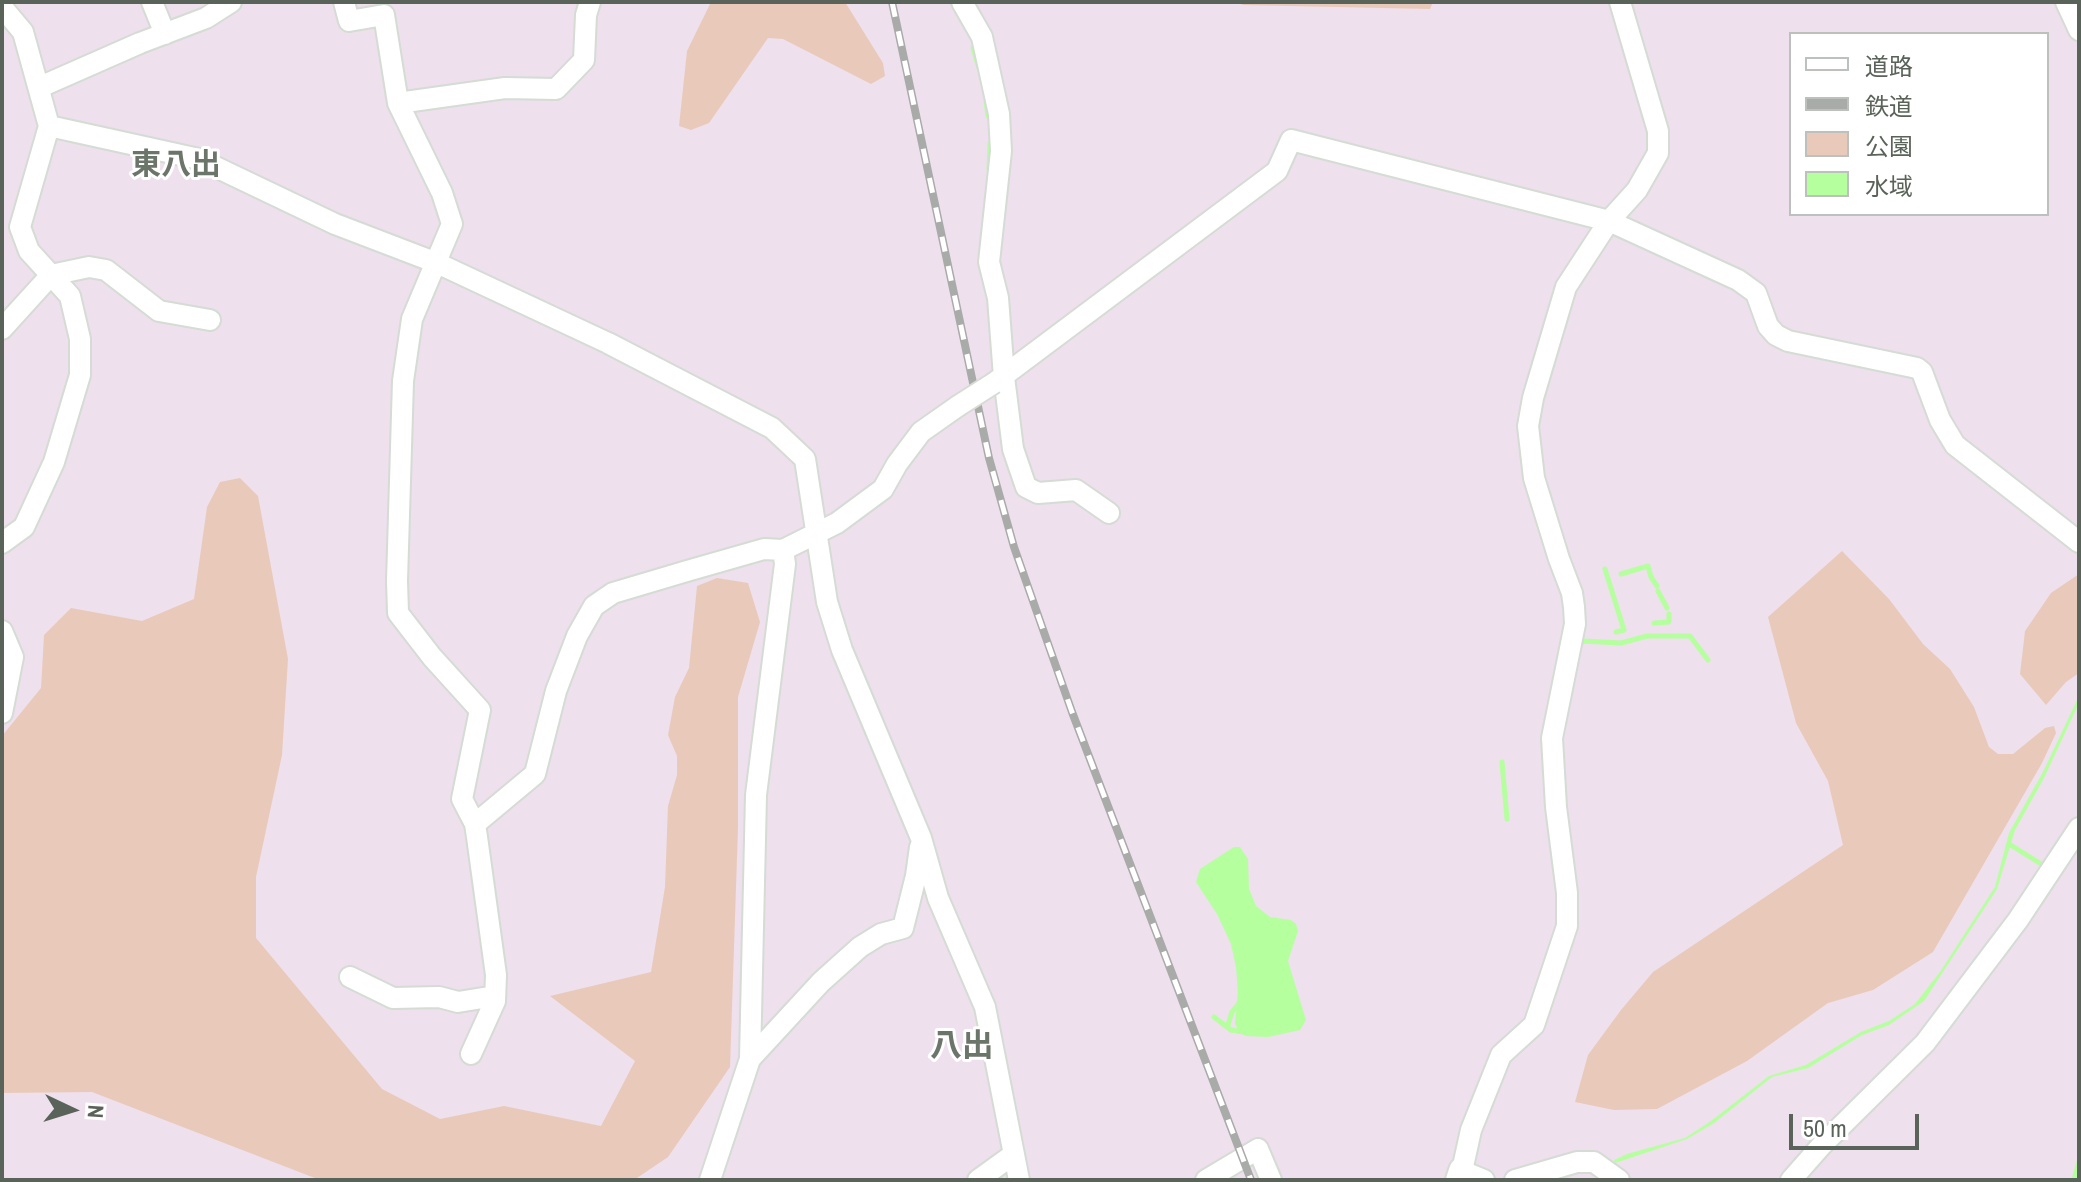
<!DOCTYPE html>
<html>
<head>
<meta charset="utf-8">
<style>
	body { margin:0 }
	#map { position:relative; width:2081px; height:1182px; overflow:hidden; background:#eee0ec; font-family:"Archivo Narrow","Noto Sans JP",sans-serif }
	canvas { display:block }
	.frame { position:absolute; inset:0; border:4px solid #5a6359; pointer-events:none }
	.legend { position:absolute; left:1789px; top:32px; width:260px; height:184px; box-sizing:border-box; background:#fff; border:2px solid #bdc1bd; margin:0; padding:10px 14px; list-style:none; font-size:24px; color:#5a6359 }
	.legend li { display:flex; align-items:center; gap:16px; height:40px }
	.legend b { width:40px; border:2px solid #bdc1bd }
	.north { position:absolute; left:32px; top:1070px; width:80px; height:80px; -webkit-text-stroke:6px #fff; paint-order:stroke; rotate:94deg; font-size:22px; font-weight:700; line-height:32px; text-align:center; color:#5a6359 }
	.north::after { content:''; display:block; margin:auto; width:28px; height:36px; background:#5a6359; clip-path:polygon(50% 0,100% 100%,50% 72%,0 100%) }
	.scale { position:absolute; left:1789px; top:1114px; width:130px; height:36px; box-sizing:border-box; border:4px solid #5a6359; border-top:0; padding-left:10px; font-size:24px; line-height:28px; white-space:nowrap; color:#5a6359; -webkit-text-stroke:6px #fff; paint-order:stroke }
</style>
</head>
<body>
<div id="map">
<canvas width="2081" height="1182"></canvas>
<div class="frame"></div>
<ul class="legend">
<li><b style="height:10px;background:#fff"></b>道路</li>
<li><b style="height:10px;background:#a8aba8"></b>鉄道</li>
<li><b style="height:22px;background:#e9caba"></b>公園</li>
<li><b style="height:22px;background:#b5ff9f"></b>水域</li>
</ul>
<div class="north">N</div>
<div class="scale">50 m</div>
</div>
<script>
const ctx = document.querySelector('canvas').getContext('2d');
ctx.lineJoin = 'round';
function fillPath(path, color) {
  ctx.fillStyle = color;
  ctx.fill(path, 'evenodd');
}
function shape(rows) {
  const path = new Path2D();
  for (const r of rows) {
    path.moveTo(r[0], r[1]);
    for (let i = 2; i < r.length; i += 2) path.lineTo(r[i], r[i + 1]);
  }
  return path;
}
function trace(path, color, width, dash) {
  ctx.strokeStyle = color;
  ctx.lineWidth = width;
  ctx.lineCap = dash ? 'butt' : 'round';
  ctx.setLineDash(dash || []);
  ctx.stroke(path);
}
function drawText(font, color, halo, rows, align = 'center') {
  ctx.font = font + ' "Archivo Narrow","Noto Sans JP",sans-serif';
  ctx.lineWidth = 6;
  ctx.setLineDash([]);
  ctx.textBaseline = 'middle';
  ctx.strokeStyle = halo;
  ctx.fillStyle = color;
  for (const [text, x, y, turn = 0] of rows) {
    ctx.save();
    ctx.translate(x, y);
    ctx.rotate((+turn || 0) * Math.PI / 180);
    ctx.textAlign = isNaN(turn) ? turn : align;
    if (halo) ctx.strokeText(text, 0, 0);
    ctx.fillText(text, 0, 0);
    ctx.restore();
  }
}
fillPath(shape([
	[711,2,845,2,883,63,885,76,871,84,783,39,768,38,709,123,691,130,679,126,687,51],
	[1236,2,1433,2,1430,9,1243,5],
	[240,478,258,496,288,659,282,755,256,877,256,938,382,1089,440,1119,504,1106,601,1126,635,1061,550,996,651,972,665,887,668,806,677,775,677,756,668,735,675,697,689,668,697,586,717,578,748,583,760,622,738,697,738,828,730,1067,668,1157,634,1180,320,1180,92,1092,2,1093,2,736,41,688,44,635,71,608,142,621,194,599,207,507,220,482],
	[1842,551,1889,599,1923,644,1950,669,1974,707,1989,747,1998,754,2013,754,2045,728,2054,726,2056,733,2042,763,1933,952,1873,990,1828,1003,1747,1061,1657,1109,1614,1110,1575,1102,1588,1055,1621,1010,1653,972,1843,845,1828,781,1796,723,1768,617],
	[2079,574,2079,673,2066,682,2046,705,2020,674,2025,631,2051,593]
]), '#e9caba');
fillPath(shape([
	[2079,696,2079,703,2044,778,2015,830,1997,889,1924,1001,1889,1025,1862,1035,1808,1068,1772,1077,1714,1123,1687,1139,1615,1163,1614,1160,1627,1154,1685,1138,1711,1121,1769,1076,1806,1065,1861,1032,1889,1021,1915,1004,1940,972,1995,887,2009,833,2043,772],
	[1234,847,1240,847,1248,859,1249,889,1256,906,1270,917,1291,920,1296,924,1298,931,1288,961,1306,1020,1300,1030,1268,1037,1246,1036,1239,1032,1235,1023,1238,992,1236,967,1231,944,1217,914,1196,882,1200,869]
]), '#b5ff9f');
trace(shape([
	[973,48,979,68],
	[986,101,988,116],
	[989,169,990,144],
	[1605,569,1624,630,1616,632],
	[1621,574,1648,566,1651,577,1657,586],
	[1658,591,1667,608],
	[1654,623,1669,622,1669,614],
	[1579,646,1583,641,1621,643,1647,636,1690,636,1708,660],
	[1502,762,1507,819],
	[2009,844,2046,867],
	[1214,1017,1231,1030,1244,1032],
	[1228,1025,1232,1012,1240,1002],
	[2074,1180,2079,1162]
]), '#b5ff9f', 5);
const minor = shape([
	[152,2,165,34],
	[344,2,349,21,384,15,398,103,442,193,452,224,412,319,403,381,397,581,398,613,432,657,480,710,462,799,475,824,477,837,496,975,495,1001,471,1054],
	[962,2,982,37,999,114,1001,151,989,262,998,298,1004,377,1013,449,1026,487,1038,493,1076,490,1109,513],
	[2066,2,2079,30],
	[2,7,23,32,49,126,20,227,29,251,70,296,80,339,80,375,54,462,24,527,2,543],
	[40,87,140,43,206,18,231,2],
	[398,103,505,88,556,89,584,60,586,15,590,2],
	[49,126,199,159,335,224,437,263,608,343,772,428,805,459,827,602,842,650,921,838,938,898,985,1007,1019,1180],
	[2,329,51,275,89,267,106,270,159,311,210,320],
	[994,383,1277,171,1291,140,1609,221,1738,280,1756,293,1768,326,1776,335,1788,341,1917,368,1922,372,1940,420,1955,445,2079,542],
	[2,631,13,657,2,713],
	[475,824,535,774,556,691,577,636,594,606,613,593,687,571,764,549,783,550,837,523,883,489,897,464,921,432,958,406],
	[350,977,393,998,439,997,458,1002,495,996],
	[750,1059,821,982,860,947,881,934,903,928,916,876,920,847],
	[710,1180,750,1059,756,795,785,564,783,550],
	[978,1180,1014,1154],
	[1206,1180,1258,1149,1271,1180],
	[1484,1180,1462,1171,1471,1130,1501,1055,1534,1025,1567,926,1567,893,1556,807,1552,738,1575,624,1574,607,1572,593,1559,559,1534,478,1528,426,1533,398,1566,287,1609,221,1637,190,1658,153,1658,131,1620,2],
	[1515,1180,1577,1162,1594,1162,1619,1180],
	[1791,1180,1821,1146,1925,1043,2018,920,2079,828]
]);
const tertiary = shape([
	[1459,1180,1462,1171]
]);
trace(minor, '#d4dcd4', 24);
trace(tertiary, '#d4dcd4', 30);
trace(minor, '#fff', 20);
trace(tertiary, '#fff', 26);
const rail = shape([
	[892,2,989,458,1014,547,1072,712,1251,1180]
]);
trace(rail, '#a8aba8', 8);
trace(rail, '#fff', 5, [15]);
const minorBridge = shape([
	[958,406,994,383]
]);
trace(minorBridge, '#d4dcd4', 24, []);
trace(minorBridge, '#fff', 20);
drawText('bold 30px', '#6c756a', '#fff', [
	["東八出",176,166]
]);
drawText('bold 32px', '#6c756a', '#fff', [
	["八出",962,1047]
]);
</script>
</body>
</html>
